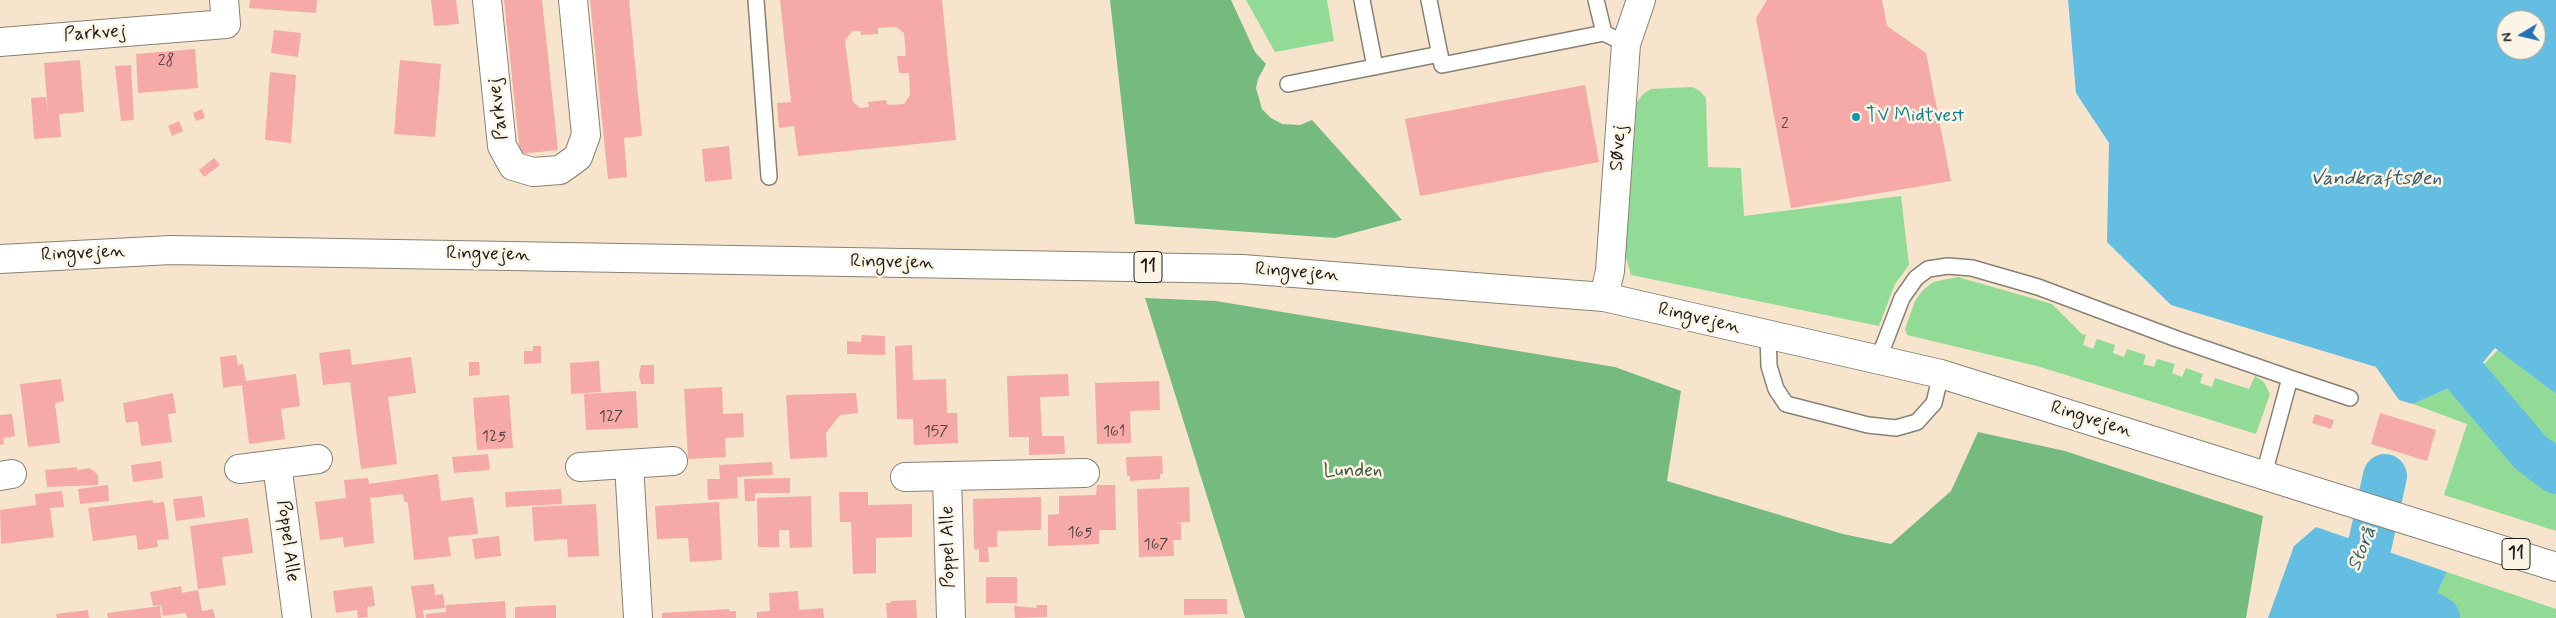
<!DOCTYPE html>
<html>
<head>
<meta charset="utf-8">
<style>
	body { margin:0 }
	#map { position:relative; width:2556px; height:618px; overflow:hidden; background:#f6e5cc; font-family:Mynerve,sans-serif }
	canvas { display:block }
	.north { position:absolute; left:2496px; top:10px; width:50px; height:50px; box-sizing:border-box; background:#fcf5e5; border:1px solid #a29e95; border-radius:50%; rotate:261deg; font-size:14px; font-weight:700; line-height:20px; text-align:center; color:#1c1c1c }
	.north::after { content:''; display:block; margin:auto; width:18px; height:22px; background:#1f6fb2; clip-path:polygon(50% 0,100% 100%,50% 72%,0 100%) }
</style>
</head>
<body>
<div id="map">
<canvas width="2556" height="618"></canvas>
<div class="north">N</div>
</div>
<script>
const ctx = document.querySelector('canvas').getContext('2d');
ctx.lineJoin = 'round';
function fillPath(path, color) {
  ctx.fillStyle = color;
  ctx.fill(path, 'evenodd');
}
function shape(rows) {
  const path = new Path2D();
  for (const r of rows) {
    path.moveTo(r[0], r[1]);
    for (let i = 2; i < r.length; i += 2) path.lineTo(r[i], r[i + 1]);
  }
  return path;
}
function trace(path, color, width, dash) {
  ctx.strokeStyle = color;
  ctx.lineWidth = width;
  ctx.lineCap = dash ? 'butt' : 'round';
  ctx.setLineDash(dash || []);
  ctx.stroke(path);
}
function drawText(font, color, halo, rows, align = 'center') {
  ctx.font = font + ' Mynerve,sans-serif';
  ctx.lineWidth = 5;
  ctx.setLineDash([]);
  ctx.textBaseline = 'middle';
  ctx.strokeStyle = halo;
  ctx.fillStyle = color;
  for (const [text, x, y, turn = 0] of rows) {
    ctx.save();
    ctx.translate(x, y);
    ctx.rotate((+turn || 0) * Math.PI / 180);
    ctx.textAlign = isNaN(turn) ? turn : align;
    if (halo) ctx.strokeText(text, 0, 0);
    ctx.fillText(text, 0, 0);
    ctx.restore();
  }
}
fillPath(shape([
	[1246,0,1327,0,1334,41,1275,52],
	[1692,87,1700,91,1706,98,1708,167,1741,168,1744,216,1901,196,1909,265,1895,284,1879,326,1631,275,1625,254,1637,102,1643,94,1651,89],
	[1958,277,2052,304,2082,334,2086,335,2083,345,2093,349,2097,339,2115,345,2113,353,2124,357,2127,349,2146,355,2143,364,2154,367,2157,359,2175,364,2172,373,2182,377,2186,368,2203,374,2200,383,2212,387,2215,378,2249,389,2255,376,2264,382,2270,394,2256,434,2037,366,1907,335,1905,329,1915,301,1923,290,1933,282],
	[2498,350,2556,394,2556,531,2444,495,2467,424,2413,404,2469,379],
	[2447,572,2556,609,2556,618,2424,618]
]), '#92db96');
fillPath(shape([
	[1110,0,1231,0,1255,52,1266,64,1258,79,1256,88,1262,109,1271,118,1282,124,1300,125,1312,120,1402,220,1335,238,1135,224],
	[1145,298,1216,301,1615,367,1681,391,1667,481,1843,534,1891,544,1951,491,1978,432,2065,451,2263,516,2246,618,1245,618]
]), '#75bb7f');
fillPath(shape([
	[2068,0,2556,0,2556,394,2495,348,2469,379,2413,404,2399,400,2376,367,2171,305,2107,242,2109,143,2076,93],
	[2506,20,2536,20,2536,50,2506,50],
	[2316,527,2447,572,2425,618,2268,618,2294,546]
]), '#63bee1');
trace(shape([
	[2429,333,2530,452,2556,472],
	[2330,618,2370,544,2385,476],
	[2394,618,2428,612,2438,618]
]), '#63bee1', 44);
fillPath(shape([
	[250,0,317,0,316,13,249,8],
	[431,0,456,0,459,24,434,26],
	[504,0,542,0,558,150,520,154],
	[590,0,629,0,642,136,624,138,627,177,608,179],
	[780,0,942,0,956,140,798,156,794,126,779,128,777,103,791,102],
	[896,27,904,33,906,56,897,56,899,73,909,73,910,95,904,104,887,105,886,100,868,102,869,107,860,108,853,102,845,41,852,31,861,31,861,35,878,34,878,28],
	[1767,0,1882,0,1887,26,1926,53,1951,181,1791,208,1756,18],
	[274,30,301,33,298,57,271,53],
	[195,49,198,88,138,93,136,54],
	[80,60,84,112,59,114,61,137,34,139,31,98,46,97,48,113,44,63],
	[400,60,441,64,435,137,394,134],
	[131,65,134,120,121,121,115,66],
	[270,72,296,75,291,143,265,140],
	[1585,85,1599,162,1420,196,1405,119],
	[202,109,205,118,196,121,193,113],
	[179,121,183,131,172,136,168,126],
	[729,146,732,179,705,182,702,149],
	[214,158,220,165,204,177,199,170],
	[862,335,885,336,885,355,847,354,847,341,861,342],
	[912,345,913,380,946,379,947,413,957,413,958,443,914,445,913,419,897,419,895,346],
	[533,346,541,346,541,363,524,364,524,351,533,351],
	[350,349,352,365,411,357,416,393,388,397,397,464,361,469,350,382,323,385,319,353],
	[236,355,238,365,243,364,246,381,296,374,300,406,281,409,285,439,249,444,242,385,223,388,220,357],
	[599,361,601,392,571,394,570,363],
	[469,362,479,362,480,375,469,376],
	[641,365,654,365,654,384,641,384,639,375],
	[1068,374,1069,396,1040,397,1042,436,1064,436,1065,454,1029,455,1029,437,1009,437,1007,376],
	[61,379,64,401,55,403,60,443,28,447,20,384],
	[1159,381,1160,410,1130,411,1131,443,1097,444,1095,383],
	[722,387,723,414,743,413,744,437,725,438,726,457,688,459,684,389],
	[636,391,638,428,586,430,584,394],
	[173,393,176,413,168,414,172,442,141,446,138,421,126,423,123,403],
	[856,393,858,413,840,415,826,433,827,457,790,459,786,395],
	[509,395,513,448,477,450,473,398],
	[2380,413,2436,430,2427,461,2371,444],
	[12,414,15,436,3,438,4,444,0,445,0,415],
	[2315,414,2334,420,2331,429,2312,423],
	[488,454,490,470,454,473,452,457],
	[1162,456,1163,474,1160,474,1160,479,1130,481,1130,476,1127,476,1126,457],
	[161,461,163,478,133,482,131,465],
	[772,462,773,475,737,477,738,498,708,500,707,479,720,479,719,465],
	[77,467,77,470,90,468,98,475,98,485,47,487,45,470],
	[438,474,441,501,473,497,478,534,448,537,451,556,414,560,408,503,404,501,403,494,371,498,370,495,374,543,344,547,343,537,320,540,315,502,346,498,344,480,368,478,369,484],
	[790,478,790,493,755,493,755,501,745,501,744,479],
	[108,485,109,501,80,504,78,489],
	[1097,485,1115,485,1116,530,1099,530,1099,544,1048,546,1048,515,1059,514,1059,496,1096,495],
	[1189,487,1190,522,1174,523,1181,524,1181,540,1173,540,1174,556,1139,557,1137,489],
	[561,489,562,504,506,507,505,492],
	[62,491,64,507,50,508,54,537,1,544,0,510,36,505,35,494],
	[839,492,868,492,868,505,912,504,912,537,876,538,876,573,853,574,851,522,840,522],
	[202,496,205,517,176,521,173,499],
	[811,496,812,547,790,548,789,530,779,530,779,547,758,547,757,498],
	[1041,497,1041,530,997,531,997,547,988,547,989,562,979,562,979,549,974,549,973,499],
	[153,500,153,503,164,502,169,539,157,540,158,547,138,550,136,535,93,541,88,508],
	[719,502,722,560,690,562,688,538,657,539,655,506],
	[596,504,599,556,568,557,567,539,534,541,532,507],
	[248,518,253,553,222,557,226,585,198,589,190,526],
	[499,536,501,556,475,559,472,539],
	[986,577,1017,577,1017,603,986,603],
	[434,584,435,595,443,594,445,608,423,610,424,618,416,618,411,586],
	[181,586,182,593,198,590,202,611,213,609,215,618,187,618,186,613,163,616,161,605,153,606,150,592],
	[372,586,375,606,367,607,368,617,358,618,357,610,336,613,333,591],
	[798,591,799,610,823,608,824,618,757,618,757,612,770,611,769,593],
	[1184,599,1227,599,1227,614,1184,615],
	[916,600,917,618,887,618,886,603,891,603,891,601],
	[505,601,506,618,426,618,426,614,446,612,446,605],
	[556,605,556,618,515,618,515,607],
	[1036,605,1047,605,1047,617,1015,618,1014,606,1037,608],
	[160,606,161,618,108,618,107,613],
	[729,609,729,611,736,611,736,618,662,618,662,613],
	[88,610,89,618,57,618,56,614]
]), '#f5aaa7');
const service = shape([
	[756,0,769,177],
	[1362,0,1375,67],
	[1429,0,1442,65,1604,33,1626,44],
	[1596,0,1604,33],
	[1288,84,1440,54],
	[1768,335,1769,366,1776,389,1786,404,1868,425,1896,428,1917,422,1934,403,1941,374],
	[1878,360,1902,298,1916,278,1928,269,1948,266,1972,268,2038,287,2177,339,2290,378,2264,474],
	[2290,378,2350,398]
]);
const minor = shape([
	[487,0,502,146,513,166,533,172,560,170,578,157,586,135,573,0],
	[0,42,226,24,224,0],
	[1604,297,1610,271,1626,44,1641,0],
	[277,464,297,618],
	[629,464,638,618],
	[580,467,673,461],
	[239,469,318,459],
	[0,476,12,474],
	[947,476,951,618],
	[905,477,1085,473]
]);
const primary = shape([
	[0,259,171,250,1242,269,1604,297,1941,374,2556,567]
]);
trace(service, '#898074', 18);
trace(minor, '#898074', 30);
trace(primary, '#898074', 30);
trace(service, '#fff', 15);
trace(minor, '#fff', 28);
trace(primary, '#fff', 28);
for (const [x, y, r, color] of [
	[1856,117,5,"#0f9aa8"]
]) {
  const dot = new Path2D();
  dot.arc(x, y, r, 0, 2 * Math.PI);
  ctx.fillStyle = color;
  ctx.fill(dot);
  trace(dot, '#fcf5e5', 2);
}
drawText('16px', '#52403f', null, [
	["28",166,62],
	["2",1785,125],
	["127",611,418],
	["157",936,433],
	["161",1114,433],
	["125",494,438],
	["165",1080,534],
	["167",1156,546]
]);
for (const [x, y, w] of [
	[1148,267,28],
	[2516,554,28]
]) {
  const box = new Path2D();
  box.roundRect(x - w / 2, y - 15.5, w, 31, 4);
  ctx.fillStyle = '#fcf5e5';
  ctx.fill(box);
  trace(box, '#1c1c1c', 1);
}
drawText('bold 18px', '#1c1c1c', null, [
	["11",1148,267],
	["11",2516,554]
]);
drawText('19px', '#1c1c1c', '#fcf5e5', [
	["Parkvej",95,34,-4],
	["Parkvej",499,109,-97],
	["Søvej",1619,148,-86],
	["Ringvejen",83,254,-3],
	["Ringvejen",488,255,1],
	["Ringvejen",892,263,1],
	["Ringvejen",1297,273,4],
	["Ringvejen",1699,319,13],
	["Ringvejen",2091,420,17],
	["Poppel Alle",287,541,83],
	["Poppel Alle",949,547,-91]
]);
drawText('19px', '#0d838f', '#fcf5e5', [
	["TV Midtvest",1866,117]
], 'left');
drawText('19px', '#3f5541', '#fcf5e5', [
	["Lunden",1353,472]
]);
drawText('italic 20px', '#385d6b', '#fcf5e5', [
	["Vandkraftsøen",2376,180],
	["Storå",2363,549,-68]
]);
</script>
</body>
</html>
